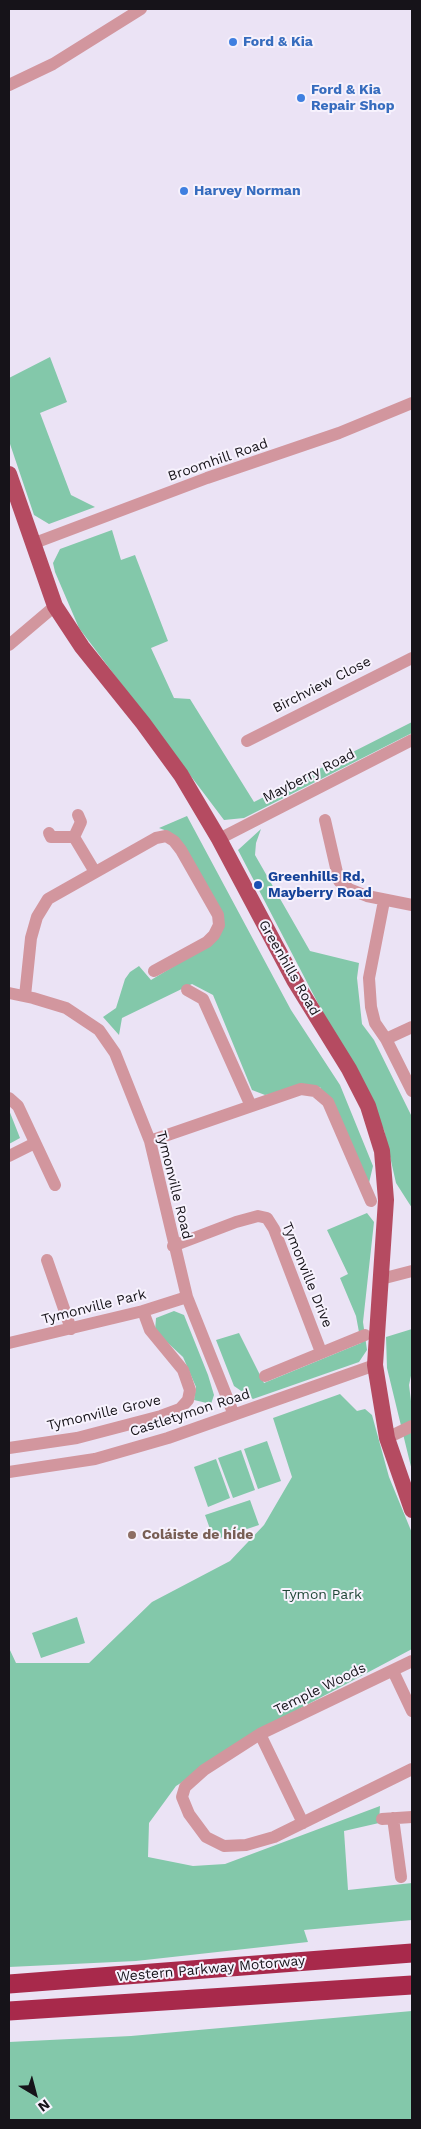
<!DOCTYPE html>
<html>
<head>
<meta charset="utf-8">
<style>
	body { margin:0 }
	#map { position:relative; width:421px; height:2129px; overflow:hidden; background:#ebe3f5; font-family:"Work Sans",sans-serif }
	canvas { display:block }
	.frame { position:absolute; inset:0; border:10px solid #161319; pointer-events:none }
	.north { position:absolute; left:10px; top:2069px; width:50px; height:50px; -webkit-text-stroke:4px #f7f2fd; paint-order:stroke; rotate:143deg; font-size:14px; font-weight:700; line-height:20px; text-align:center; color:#161319 }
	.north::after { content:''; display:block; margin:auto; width:18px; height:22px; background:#161319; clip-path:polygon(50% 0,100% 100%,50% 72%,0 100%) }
</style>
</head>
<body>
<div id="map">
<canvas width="421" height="2129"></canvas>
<div class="frame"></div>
<div class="north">N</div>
</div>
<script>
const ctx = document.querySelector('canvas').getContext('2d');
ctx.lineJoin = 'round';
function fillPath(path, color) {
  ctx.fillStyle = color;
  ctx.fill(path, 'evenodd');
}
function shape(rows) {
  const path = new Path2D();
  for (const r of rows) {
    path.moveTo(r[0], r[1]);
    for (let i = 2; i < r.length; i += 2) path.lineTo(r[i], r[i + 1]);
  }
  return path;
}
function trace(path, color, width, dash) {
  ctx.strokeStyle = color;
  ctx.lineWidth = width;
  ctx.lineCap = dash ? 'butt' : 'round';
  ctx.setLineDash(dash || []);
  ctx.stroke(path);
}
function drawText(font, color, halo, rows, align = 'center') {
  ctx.font = font + ' "Work Sans",sans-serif';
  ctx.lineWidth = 4;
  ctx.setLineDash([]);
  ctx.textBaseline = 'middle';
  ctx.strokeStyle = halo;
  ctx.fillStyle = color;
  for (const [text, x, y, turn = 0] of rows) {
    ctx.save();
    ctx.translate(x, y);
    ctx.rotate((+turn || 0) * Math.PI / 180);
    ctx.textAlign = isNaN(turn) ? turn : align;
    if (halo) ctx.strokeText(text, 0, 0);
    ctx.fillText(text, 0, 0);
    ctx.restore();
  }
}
fillPath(shape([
	[50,357,67,402,40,413,71,495,95,507,49,524,34,515,9,441,9,378],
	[112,530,121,560,135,555,168,641,151,648,174,698,190,699,254,802,412,722,412,733,244,818,224,820,79,628,55,572,53,563,60,549],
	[187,816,291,1010,340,1085,373,1166,369,1183,320,1087,265,1095,252,1090,213,995,192,984,122,1018,119,1035,103,1017,116,1008,125,979,130,972,139,966,151,980,204,948,223,927,167,831,159,828],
	[261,829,256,843,255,855,310,951,359,963,357,978,362,1024,374,1040,412,1117,412,1208,396,1183,384,1130,238,850],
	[9,1110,20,1138,9,1144],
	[367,1213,374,1222,363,1322,367,1350,359,1362,253,1399,234,1386,216,1340,239,1333,264,1383,361,1343,356,1316,340,1278,348,1274,327,1230],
	[174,1311,184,1315,208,1375,214,1395,211,1404,194,1400,196,1387,183,1357,155,1331,156,1318],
	[412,1329,412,1371,409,1385,412,1409,412,1471,387,1368,386,1337],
	[340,1394,357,1411,365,1409,372,1415,389,1477,412,1533,412,1649,299,1709,176,1786,149,1823,148,1857,193,1866,225,1864,380,1806,379,1823,344,1831,348,1890,412,1883,412,1920,304,1930,308,1942,136,1961,9,1967,9,1648,16,1663,89,1663,152,1602,230,1561,264,1525,292,1477,273,1418],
	[267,1441,281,1481,258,1489,244,1449],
	[241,1450,255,1490,233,1498,218,1458],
	[216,1459,230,1498,208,1507,194,1467],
	[250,1500,259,1525,214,1540,205,1515],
	[77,1617,85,1643,41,1658,32,1633],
	[412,2011,412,2120,9,2120,9,2042,131,2036]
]), '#83c8aa');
trace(shape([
	[9,85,53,64,141,9],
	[32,544,207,478,339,433,412,403],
	[9,645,55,606],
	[247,741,412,658],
	[325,820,339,881,349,889,367,896,412,905],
	[49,833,51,837,74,837,81,822,78,815],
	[74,837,95,872],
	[219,839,412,740],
	[384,901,369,978,371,1007,375,1023,386,1039,412,1091],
	[187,990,203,999,251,1106],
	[9,993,33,998,66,1008,99,1030,115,1053,150,1141,187,1297,234,1415],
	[25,996,31,938,37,917,48,899,156,838,166,836,174,841,181,850,218,915,219,925,214,935,207,942,154,971],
	[386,1039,412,1027],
	[9,1098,18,1106,55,1185],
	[150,1141,301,1089,315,1091,328,1102,371,1201],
	[9,1156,35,1143],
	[173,1246,236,1222,258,1216,267,1218,274,1229,321,1352],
	[47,1260,71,1329],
	[381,1279,412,1271],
	[9,1343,143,1311,187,1297],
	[265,1376,365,1335],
	[387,1438,412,1426],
	[9,1448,77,1438,161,1416,180,1409,188,1400,190,1390,183,1370,150,1330,143,1311],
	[9,1472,95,1459,168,1438,375,1365],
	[412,1661,260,1734,204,1770,185,1787,182,1797,189,1814,206,1837,224,1846,246,1845,274,1837,412,1769],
	[393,1671,412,1711],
	[260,1734,303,1823],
	[393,1818,401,1877],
	[382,1819,412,1817]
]), '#d2969e', 12);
trace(shape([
	[9,474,55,606,82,647,143,723,181,775,219,839,294,980,349,1069,368,1106,382,1151,386,1200,375,1365,387,1438,412,1510]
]), '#b54b61', 16);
trace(shape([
	[9,1984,412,1953],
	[9,2011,412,1985]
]), '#a8294b', 19);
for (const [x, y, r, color] of [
	[233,42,5,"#3f7fe0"],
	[301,98,5,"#3f7fe0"],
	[184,191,5,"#3f7fe0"],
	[258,885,5,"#1a4fb4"],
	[132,1535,5,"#8d6e63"]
]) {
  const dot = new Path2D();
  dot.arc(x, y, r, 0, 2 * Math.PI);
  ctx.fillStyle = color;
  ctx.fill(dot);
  trace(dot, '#f7f2fd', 2);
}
drawText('bold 14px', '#366cbe', '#f7f2fd', [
	["Ford & Kia",243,42],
	["Ford & Kia",311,90],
	["Repair Shop",311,106],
	["Harvey Norman",194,191]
], 'left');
drawText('14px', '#161319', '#f7f2fd', [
	["Broomhill Road",218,460,-19],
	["Birchview Close",322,685,-27],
	["Mayberry Road",309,776,-27],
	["Greenhills Road",289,968,60],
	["Tymonville Road",174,1185,76],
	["Tymonville Drive",307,1275,68],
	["Tymonville Park",94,1307,-14],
	["Tymonville Grove",104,1413,-13],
	["Castletymon Road",190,1413,-18],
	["Temple Woods",320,1689,-26],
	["Western Parkway Motorway",211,1969,-5]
]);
drawText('bold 14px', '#164399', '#f7f2fd', [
	["Greenhills Rd,",268,877],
	["Mayberry Road",268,893]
], 'left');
drawText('bold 14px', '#785e54', '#f7f2fd', [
	["Coláiste de hÍde",142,1535]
], 'left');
drawText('14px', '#204737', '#f7f2fd', [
	["Tymon Park",322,1595]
]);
</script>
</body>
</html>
